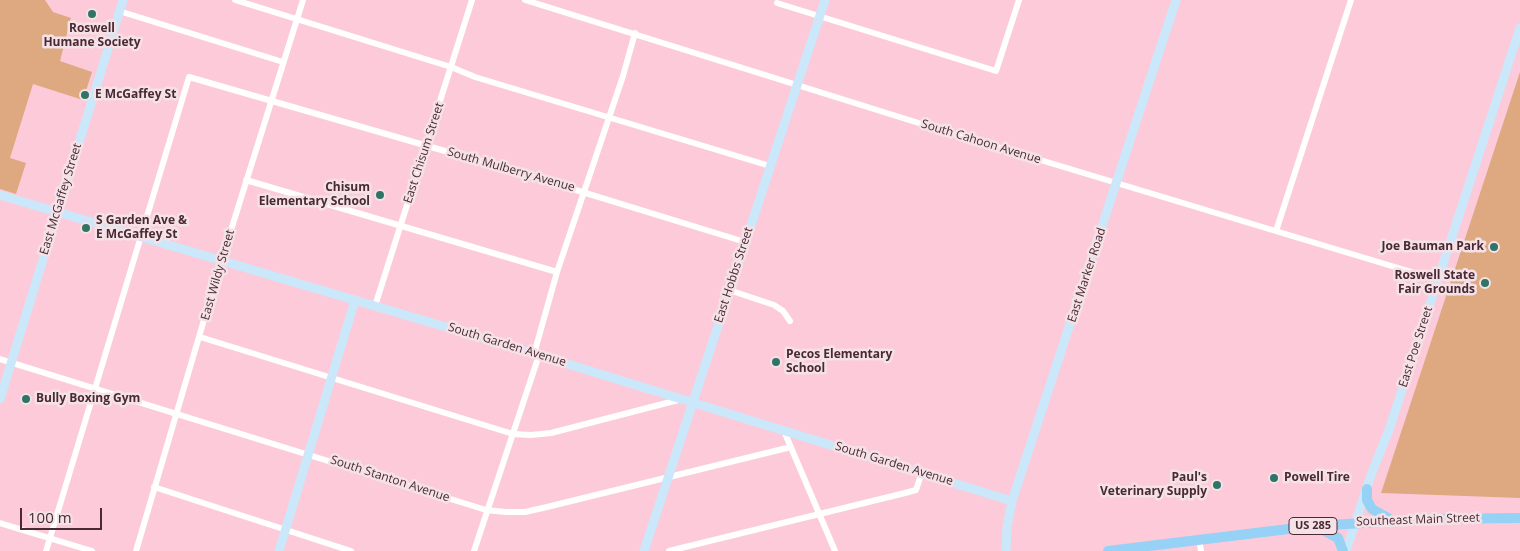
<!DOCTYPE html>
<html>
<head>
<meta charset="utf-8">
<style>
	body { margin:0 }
	#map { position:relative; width:1520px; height:551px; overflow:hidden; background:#fdcada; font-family:"Open Sans",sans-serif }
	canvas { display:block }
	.scale { position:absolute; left:20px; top:508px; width:82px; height:22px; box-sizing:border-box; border:2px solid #4a2934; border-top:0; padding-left:6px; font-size:15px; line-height:18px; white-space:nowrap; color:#4a2934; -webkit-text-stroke:4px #f4e2e7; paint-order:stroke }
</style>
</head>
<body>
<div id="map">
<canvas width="1520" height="551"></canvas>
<div class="scale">100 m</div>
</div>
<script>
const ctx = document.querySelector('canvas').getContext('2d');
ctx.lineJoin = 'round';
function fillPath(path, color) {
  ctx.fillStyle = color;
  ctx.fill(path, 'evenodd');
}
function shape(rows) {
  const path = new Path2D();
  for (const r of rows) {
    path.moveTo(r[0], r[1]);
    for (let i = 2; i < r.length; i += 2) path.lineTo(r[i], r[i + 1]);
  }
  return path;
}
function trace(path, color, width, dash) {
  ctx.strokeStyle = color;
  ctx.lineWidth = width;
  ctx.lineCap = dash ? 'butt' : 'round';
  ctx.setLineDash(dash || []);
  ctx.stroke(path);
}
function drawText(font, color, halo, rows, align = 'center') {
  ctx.font = font + ' "Open Sans",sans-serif';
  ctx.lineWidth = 5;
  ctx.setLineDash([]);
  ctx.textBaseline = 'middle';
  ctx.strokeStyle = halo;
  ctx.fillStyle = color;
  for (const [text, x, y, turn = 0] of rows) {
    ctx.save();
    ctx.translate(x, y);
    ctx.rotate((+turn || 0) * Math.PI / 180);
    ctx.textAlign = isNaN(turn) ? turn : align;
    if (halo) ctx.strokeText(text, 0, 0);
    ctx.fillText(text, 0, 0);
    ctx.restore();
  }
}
fillPath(shape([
	[0,0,45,0,53,12,71,18,60,61,92,72,83,100,33,84,10,158,26,163,16,194,0,189],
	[1520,72,1520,498,1381,493]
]), '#dea981');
trace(shape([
	[235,0,451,67,475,77,770,166],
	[525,0,941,130,1438,280],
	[777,3,996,71,1019,0],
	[119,11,283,62],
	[246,180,557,272],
	[1276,231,1351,0],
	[729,290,774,305,783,311,790,321],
	[375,306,472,0],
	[200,337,513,434,531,435,551,433,682,399],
	[534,354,557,272,623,76,635,33],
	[0,359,486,510,506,512,525,512,547,507,791,447],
	[784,431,835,551],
	[154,487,351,551],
	[0,523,92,551],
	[1199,538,1201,551],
	[46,551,189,77,514,171,745,242],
	[136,551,221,262,303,0],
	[474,551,539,355],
	[669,551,905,493,916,490,922,472]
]), '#fff', 6);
trace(shape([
	[0,195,493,341,1012,501],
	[0,399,123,0],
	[279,551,355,300],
	[644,551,825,0],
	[1006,551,1007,527,1012,501,1176,0],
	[1346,551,1371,475,1389,430,1520,28]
]), '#cae8fa', 9);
trace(shape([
	[1367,489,1367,500,1372,509,1390,519],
	[1319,528,1338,538,1343,551],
	[1108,551,1313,526,1432,519,1520,518]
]), '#96d2f6', 10);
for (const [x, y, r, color] of [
	[92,14,5,"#307467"],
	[85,95,5,"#307467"],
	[380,195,5,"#307467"],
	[86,228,5,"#307467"],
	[1494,247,5,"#307467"],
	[1485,283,5,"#307467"],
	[776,362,5,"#307467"],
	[26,399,5,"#307467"],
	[1274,478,5,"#307467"],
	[1217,485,5,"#307467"]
]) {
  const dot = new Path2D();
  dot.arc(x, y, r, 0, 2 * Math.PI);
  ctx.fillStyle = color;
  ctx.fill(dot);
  trace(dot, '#f4e2e7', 2);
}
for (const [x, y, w] of [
	[1313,526,48]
]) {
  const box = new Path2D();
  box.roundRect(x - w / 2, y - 8.5, w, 17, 4);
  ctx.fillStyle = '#f4e2e7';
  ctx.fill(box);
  trace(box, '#4a2934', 1);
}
drawText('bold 11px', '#4a2934', null, [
	["US 285",1313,526]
]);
drawText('bold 12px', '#4a2934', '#f4e2e7', [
	["Roswell",92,29,"center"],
	["Humane Society",92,43,"center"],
	["E McGaffey St",95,95],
	["Chisum",370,188,"right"],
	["Elementary School",370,202,"right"],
	["S Garden Ave &",96,221],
	["E McGaffey St",96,235],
	["Joe Bauman Park",1484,247,"right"],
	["Roswell State",1475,276,"right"],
	["Fair Grounds",1475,290,"right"],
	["Pecos Elementary",786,355],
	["School",786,369],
	["Bully Boxing Gym",36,399],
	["Paul's",1207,478,"right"],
	["Veterinary Supply",1207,492,"right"],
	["Powell Tire",1284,478]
], 'left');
drawText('12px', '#4a2934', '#f4e2e7', [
	["South Cahoon Avenue",981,142,17],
	["East Chisum Street",424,153,-72],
	["South Mulberry Avenue",511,170,16],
	["East McGaffey Street",61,199,-73],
	["East Wildy Street",218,275,-74],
	["East Hobbs Street",734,275,-72],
	["East Marker Road",1087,275,-72],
	["South Garden Avenue",507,345,17],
	["East Poe Street",1416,347,-72],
	["South Garden Avenue",894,464,17],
	["South Stanton Avenue",390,479,18],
	["Southeast Main Street",1418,520,-2]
]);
</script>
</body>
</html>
